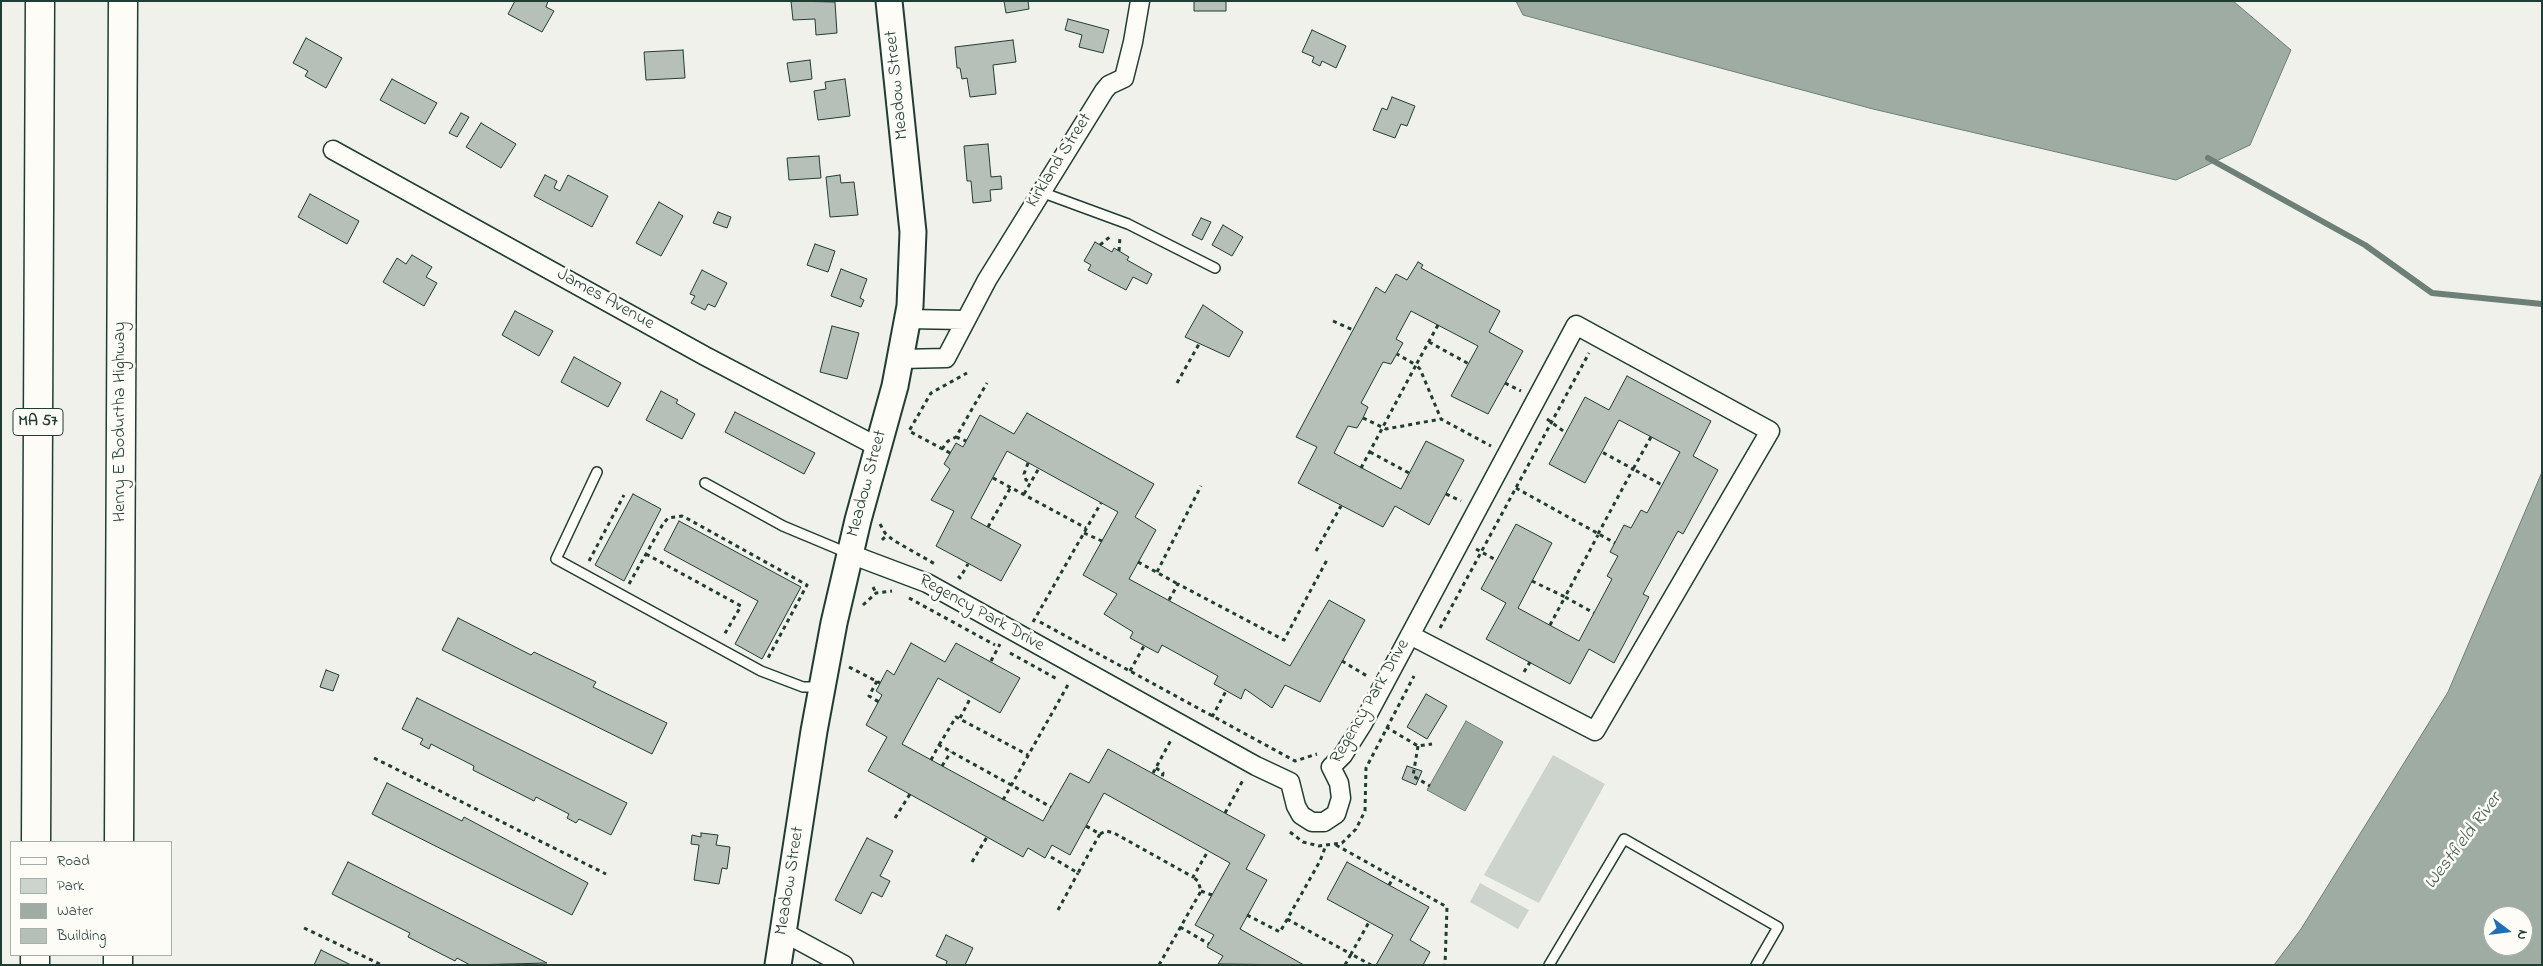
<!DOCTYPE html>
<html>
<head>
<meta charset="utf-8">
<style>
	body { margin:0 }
	#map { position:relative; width:2543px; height:966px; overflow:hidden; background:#f0f1eb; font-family:"Indie Flower",sans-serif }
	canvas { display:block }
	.frame { position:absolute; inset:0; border:2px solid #1f3d34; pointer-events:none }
	.legend { position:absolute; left:10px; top:841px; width:162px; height:115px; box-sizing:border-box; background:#fdfcf7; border:1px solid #a4b0a9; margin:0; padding:6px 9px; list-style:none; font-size:15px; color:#1f3d34 }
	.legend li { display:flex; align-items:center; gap:10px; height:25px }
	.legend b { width:25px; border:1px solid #a4b0a9 }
	.north { position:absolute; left:2483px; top:906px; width:50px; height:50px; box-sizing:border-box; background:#fdfcf7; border:1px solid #a4b0a9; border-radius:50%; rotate:105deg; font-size:14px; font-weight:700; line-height:20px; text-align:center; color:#1f3d34 }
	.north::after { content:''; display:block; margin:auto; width:18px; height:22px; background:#1f6fb2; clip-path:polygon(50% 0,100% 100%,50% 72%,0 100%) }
</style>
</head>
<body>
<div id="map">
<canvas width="2543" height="966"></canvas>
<div class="frame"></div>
<ul class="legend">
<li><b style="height:6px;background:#fdfcf7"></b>Road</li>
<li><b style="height:14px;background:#cdd3cd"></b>Park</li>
<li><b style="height:14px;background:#9faca4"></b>Water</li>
<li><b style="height:14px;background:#b6bfb8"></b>Building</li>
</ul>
<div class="north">N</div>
</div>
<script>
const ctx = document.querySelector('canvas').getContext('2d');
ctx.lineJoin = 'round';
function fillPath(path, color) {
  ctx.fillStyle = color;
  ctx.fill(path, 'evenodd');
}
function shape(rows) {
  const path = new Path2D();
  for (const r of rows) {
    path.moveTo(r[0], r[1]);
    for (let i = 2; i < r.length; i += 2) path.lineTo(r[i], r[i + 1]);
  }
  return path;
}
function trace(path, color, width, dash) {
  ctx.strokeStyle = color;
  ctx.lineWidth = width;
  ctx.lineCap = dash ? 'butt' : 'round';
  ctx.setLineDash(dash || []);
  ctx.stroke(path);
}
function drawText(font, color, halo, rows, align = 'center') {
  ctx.font = font + ' "Indie Flower",sans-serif';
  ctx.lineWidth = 5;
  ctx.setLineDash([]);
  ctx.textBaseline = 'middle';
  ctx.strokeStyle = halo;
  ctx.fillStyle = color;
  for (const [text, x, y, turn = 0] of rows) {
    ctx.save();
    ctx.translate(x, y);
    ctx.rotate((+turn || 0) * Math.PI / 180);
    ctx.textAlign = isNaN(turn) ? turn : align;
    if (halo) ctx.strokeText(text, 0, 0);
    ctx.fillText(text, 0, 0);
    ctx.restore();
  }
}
fillPath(shape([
	[1553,755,1605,784,1539,903,1484,875],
	[1480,883,1529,910,1518,929,1470,902]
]), '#cdd3cd');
const water = shape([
	[1516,1,2233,1,2291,50,2250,145,2176,180,1873,109,1523,15,1516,1],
	[2542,472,2542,965,2274,965,2301,929,2448,692,2542,472],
	[2493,916,2523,916,2523,946,2493,946,2493,916],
	[1466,721,1503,742,1465,811,1427,790,1466,721]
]);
fillPath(water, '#9faca4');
trace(water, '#6c8077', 1);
trace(shape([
	[2208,158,2365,245,2432,293,2542,304]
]), '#6c8077', 6);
const building = shape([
	[515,1,548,1,546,7,554,11,542,32,508,14,515,1],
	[791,1,835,2,837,33,816,35,815,19,793,20,791,1],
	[1004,1,1028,1,1029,9,1006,13,1004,1],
	[1194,1,1226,1,1226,11,1194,11,1194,1],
	[1068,19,1109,30,1103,53,1079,47,1082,35,1065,30,1068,19],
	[1312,30,1346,46,1336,68,1322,61,1320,66,1312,62,1314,57,1302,52,1312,30],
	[306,38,342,58,326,88,305,76,308,71,293,63,306,38],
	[1013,40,1016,62,993,65,996,94,970,97,967,78,962,79,960,68,957,68,955,47,1013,40],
	[683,50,685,78,646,80,644,52,683,50],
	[810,60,812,79,790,82,787,63,810,60],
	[392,79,437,103,425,124,380,100,392,79],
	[845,79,850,116,818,120,814,91,826,89,825,82,845,79],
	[1392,97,1415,106,1407,126,1401,124,1395,138,1373,130,1382,108,1387,110,1392,97],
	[461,113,469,117,457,137,449,133,461,113],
	[481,123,516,144,501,168,466,147,481,123],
	[988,144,991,177,1001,176,1002,189,990,190,991,201,973,203,971,181,967,181,964,146,988,144],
	[819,156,821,178,789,180,787,158,819,156],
	[545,175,557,181,554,188,560,191,568,175,608,196,592,227,534,196,545,175],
	[840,175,841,183,854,182,858,215,830,217,826,177,840,175],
	[310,194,359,221,347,244,298,217,310,194],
	[659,202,683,216,661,256,636,243,659,202],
	[718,212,731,217,727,228,713,223,718,212],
	[1201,218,1211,222,1202,240,1192,235,1201,218],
	[1223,225,1243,237,1232,256,1212,245,1223,225],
	[1095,242,1112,252,1114,248,1129,257,1127,260,1152,274,1147,284,1133,277,1126,290,1088,270,1091,265,1084,261,1095,242],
	[815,244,835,251,828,272,807,265,815,244],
	[412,255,432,267,426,277,437,283,424,306,383,282,397,258,406,264,412,255],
	[1418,262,1423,265,1421,268,1500,311,1489,332,1523,351,1488,414,1451,396,1478,346,1411,311,1396,339,1403,343,1391,364,1383,362,1361,403,1368,407,1363,418,1357,428,1348,426,1334,453,1401,489,1426,441,1464,460,1429,525,1395,506,1383,527,1298,483,1317,447,1296,437,1376,287,1385,293,1396,274,1407,280,1418,262],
	[841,269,867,279,860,298,864,300,861,307,831,296,841,269],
	[702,270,727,283,715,307,708,304,705,310,691,303,695,296,690,294,702,270],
	[1203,305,1243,332,1229,357,1185,337,1203,305],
	[515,311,553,331,539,356,502,335,515,311],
	[832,326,859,333,847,379,820,372,832,326],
	[574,357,621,383,608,407,561,382,574,357],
	[1627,376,1711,421,1693,456,1718,470,1683,534,1678,531,1643,594,1649,597,1614,663,1589,649,1570,684,1486,639,1506,603,1481,589,1516,524,1552,543,1518,608,1579,641,1612,579,1607,576,1618,556,1610,552,1624,525,1631,528,1641,510,1647,513,1680,452,1619,420,1585,483,1549,464,1585,397,1609,410,1627,376],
	[661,391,678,400,676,403,695,414,682,439,646,420,661,391],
	[735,412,815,453,804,474,725,432,735,412],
	[1027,413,1154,484,1135,517,1156,530,1129,579,1290,666,1329,600,1365,620,1320,702,1285,685,1272,708,1245,689,1241,699,1214,684,1218,676,1162,645,1158,653,1130,638,1133,632,1104,614,1117,594,1083,575,1118,512,1007,451,971,518,1021,545,1001,581,936,546,954,511,931,500,950,469,944,464,956,443,963,447,980,415,1014,434,1027,413],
	[633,494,661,509,624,581,595,565,633,494],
	[679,521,801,587,762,659,735,644,758,601,664,550,679,521],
	[458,618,531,655,534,652,596,682,593,687,667,723,652,754,442,650,458,618],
	[911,643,945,662,956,643,1020,678,1000,713,938,678,902,744,1043,821,1070,773,1089,783,1108,749,1265,835,1246,869,1267,880,1240,929,1304,965,1218,964,1223,956,1207,947,1214,935,1195,925,1230,863,1104,793,1070,855,1052,845,1045,858,1028,848,1023,857,868,771,887,737,866,725,882,695,876,691,887,670,894,675,911,643],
	[326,670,339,675,333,691,320,687,326,670],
	[1426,694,1447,706,1427,739,1407,727,1426,694],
	[417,698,627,803,611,835,579,819,576,823,567,818,569,814,536,797,534,801,473,770,474,766,431,744,429,749,420,744,423,739,402,729,417,698],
	[1407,766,1422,771,1416,785,1402,779,1407,766],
	[387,783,462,821,464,817,588,883,572,915,372,814,387,783],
	[701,833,718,835,716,845,730,847,727,869,722,868,719,884,694,880,699,845,691,844,692,835,701,837,701,833],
	[867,838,893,851,880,876,890,881,882,897,872,892,861,914,835,900,867,838],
	[348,862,547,963,470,965,457,958,455,961,408,937,410,933,332,894,348,862],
	[1347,862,1429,907,1410,940,1430,952,1423,965,1376,965,1393,935,1327,899,1347,862],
	[946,935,973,948,965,965,946,965,947,961,936,956,946,935],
	[321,950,351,965,314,965,321,950]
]);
fillPath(building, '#b6bfb8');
trace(building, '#1f3d34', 1);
const lane = shape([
	[1041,192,1128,224,1215,268],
	[597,472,556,559,761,671,803,687,822,687],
	[705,483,783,526,850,554],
	[1549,965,1624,839,1778,927,1756,965]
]);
const street = shape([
	[333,150,705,356,878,447],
	[908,319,964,320],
	[900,359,946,358,987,280,1104,91,1109,85,1124,78,1133,42,1140,1],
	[850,554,927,583,1256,766,1290,782,1296,806,1301,815,1312,822,1324,822,1336,814,1341,798,1339,783,1331,767,1343,755,1362,725,1576,325,1770,431,1595,731,1410,635],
	[783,932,844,965]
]);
const secondary = shape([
	[778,965,814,731,834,623,858,520,895,386,910,306,913,232,889,1]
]);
const highway = shape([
	[36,842,40,1],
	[119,842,123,1],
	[35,965,35,955],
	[118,965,118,955]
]);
trace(lane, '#1f3d34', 12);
trace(street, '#1f3d34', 21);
trace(secondary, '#1f3d34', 29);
trace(highway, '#1f3d34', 31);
trace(shape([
	[1100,245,1112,235],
	[1119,251,1120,237],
	[1333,321,1353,330],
	[1438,325,1416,365,1420,369,1441,419,1491,446],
	[1429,342,1469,364],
	[1177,383,1199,344],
	[1505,383,1521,391],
	[1363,418,1386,429,1441,419],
	[1547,419,1566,433],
	[956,437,966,441],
	[1651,437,1633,469,1662,485],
	[942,449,948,441,956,437,987,383],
	[1370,452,1409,473],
	[950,453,909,431,931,393,967,373],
	[1028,463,1024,474,1026,480,1031,482],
	[1361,468,1416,365,1397,354],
	[993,478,1086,528],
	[1516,488,1615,543],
	[1024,494,1039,468],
	[1446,494,1461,501],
	[880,524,885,533,893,540,935,564],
	[988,527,1011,487],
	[1084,533,1102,541],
	[1598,534,1633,469,1602,452],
	[882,540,887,535],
	[1476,549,1496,560],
	[1316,551,1341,506],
	[646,554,741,606,724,635],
	[589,561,624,495],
	[1138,562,1178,584],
	[1157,572,1201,486],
	[958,576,960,578,968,564],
	[1532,581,1565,597,1598,535],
	[629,584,663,524,668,518,682,516,688,519,807,585,768,658],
	[873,587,876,593],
	[909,598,995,645],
	[1169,600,1178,584,1284,640,1328,558],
	[863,605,876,593,892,591],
	[1033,622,1101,503],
	[1040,622,1295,761,1317,754],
	[1550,625,1565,597,1594,613],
	[1440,628,1589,353],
	[1010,653,1057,679],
	[991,661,1000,644],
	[1342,661,1367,676],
	[849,667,880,683],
	[1130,671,1144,646],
	[1524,672,1530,662],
	[877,681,869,696,879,702],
	[1212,717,1226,691],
	[960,718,971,697],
	[1386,727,1418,746,1432,744],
	[939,745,956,717,1028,755],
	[1418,746,1413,776,1430,786],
	[374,758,606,874],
	[931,760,939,745,1051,807],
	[942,766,951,752],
	[1156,768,1163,773,1162,778],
	[1153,773,1171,740],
	[1003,800,1069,683],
	[1225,813,1243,780],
	[895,818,910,794],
	[1290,832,1303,842,1319,846,1342,843,1356,829,1365,811,1366,768,1414,676],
	[1100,834,1106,831,1114,833,1193,877,1208,851],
	[1336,845,1447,907,1445,965],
	[1051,857,1078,873,1100,834,1086,826],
	[972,862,987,837],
	[1389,885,1394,877],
	[1201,891,1212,895],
	[1058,910,1078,873],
	[1247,915,1280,932,1320,861,1326,845],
	[1287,919,1351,954,1369,922],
	[1180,927,1209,944],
	[304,928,382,965],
	[1159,965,1201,891,1198,881,1193,877],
	[1345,965,1351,954,1371,965]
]), '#1f3d34', 3, [4, 4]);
trace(lane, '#fdfcf7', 9);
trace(street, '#fdfcf7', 18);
trace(secondary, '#fdfcf7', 25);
trace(highway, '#fdfcf7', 28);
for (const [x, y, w] of [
	[38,422,50]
]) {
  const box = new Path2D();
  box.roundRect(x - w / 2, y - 13.5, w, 27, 4);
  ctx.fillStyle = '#fdfcf7';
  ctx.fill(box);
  trace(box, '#1f3d34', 1);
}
drawText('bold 16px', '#1f3d34', null, [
	["MA 57",38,422]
]);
drawText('18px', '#1f3d34', '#fdfcf7', [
	["Meadow Street",898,85,-96],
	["Kirkland Street",1060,161,-58],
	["James Avenue",605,300,29],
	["Henry E Bodurtha Highway",121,422,-90],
	["Meadow Street",868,484,-75],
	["Regency Park Drive",981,614,29],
	["Regency Park Drive",1371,702,-60],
	["Meadow Street",791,881,-81]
]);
drawText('italic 19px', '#455e56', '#fdfcf7', [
	["Westfield River",2464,842,-53]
]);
</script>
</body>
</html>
